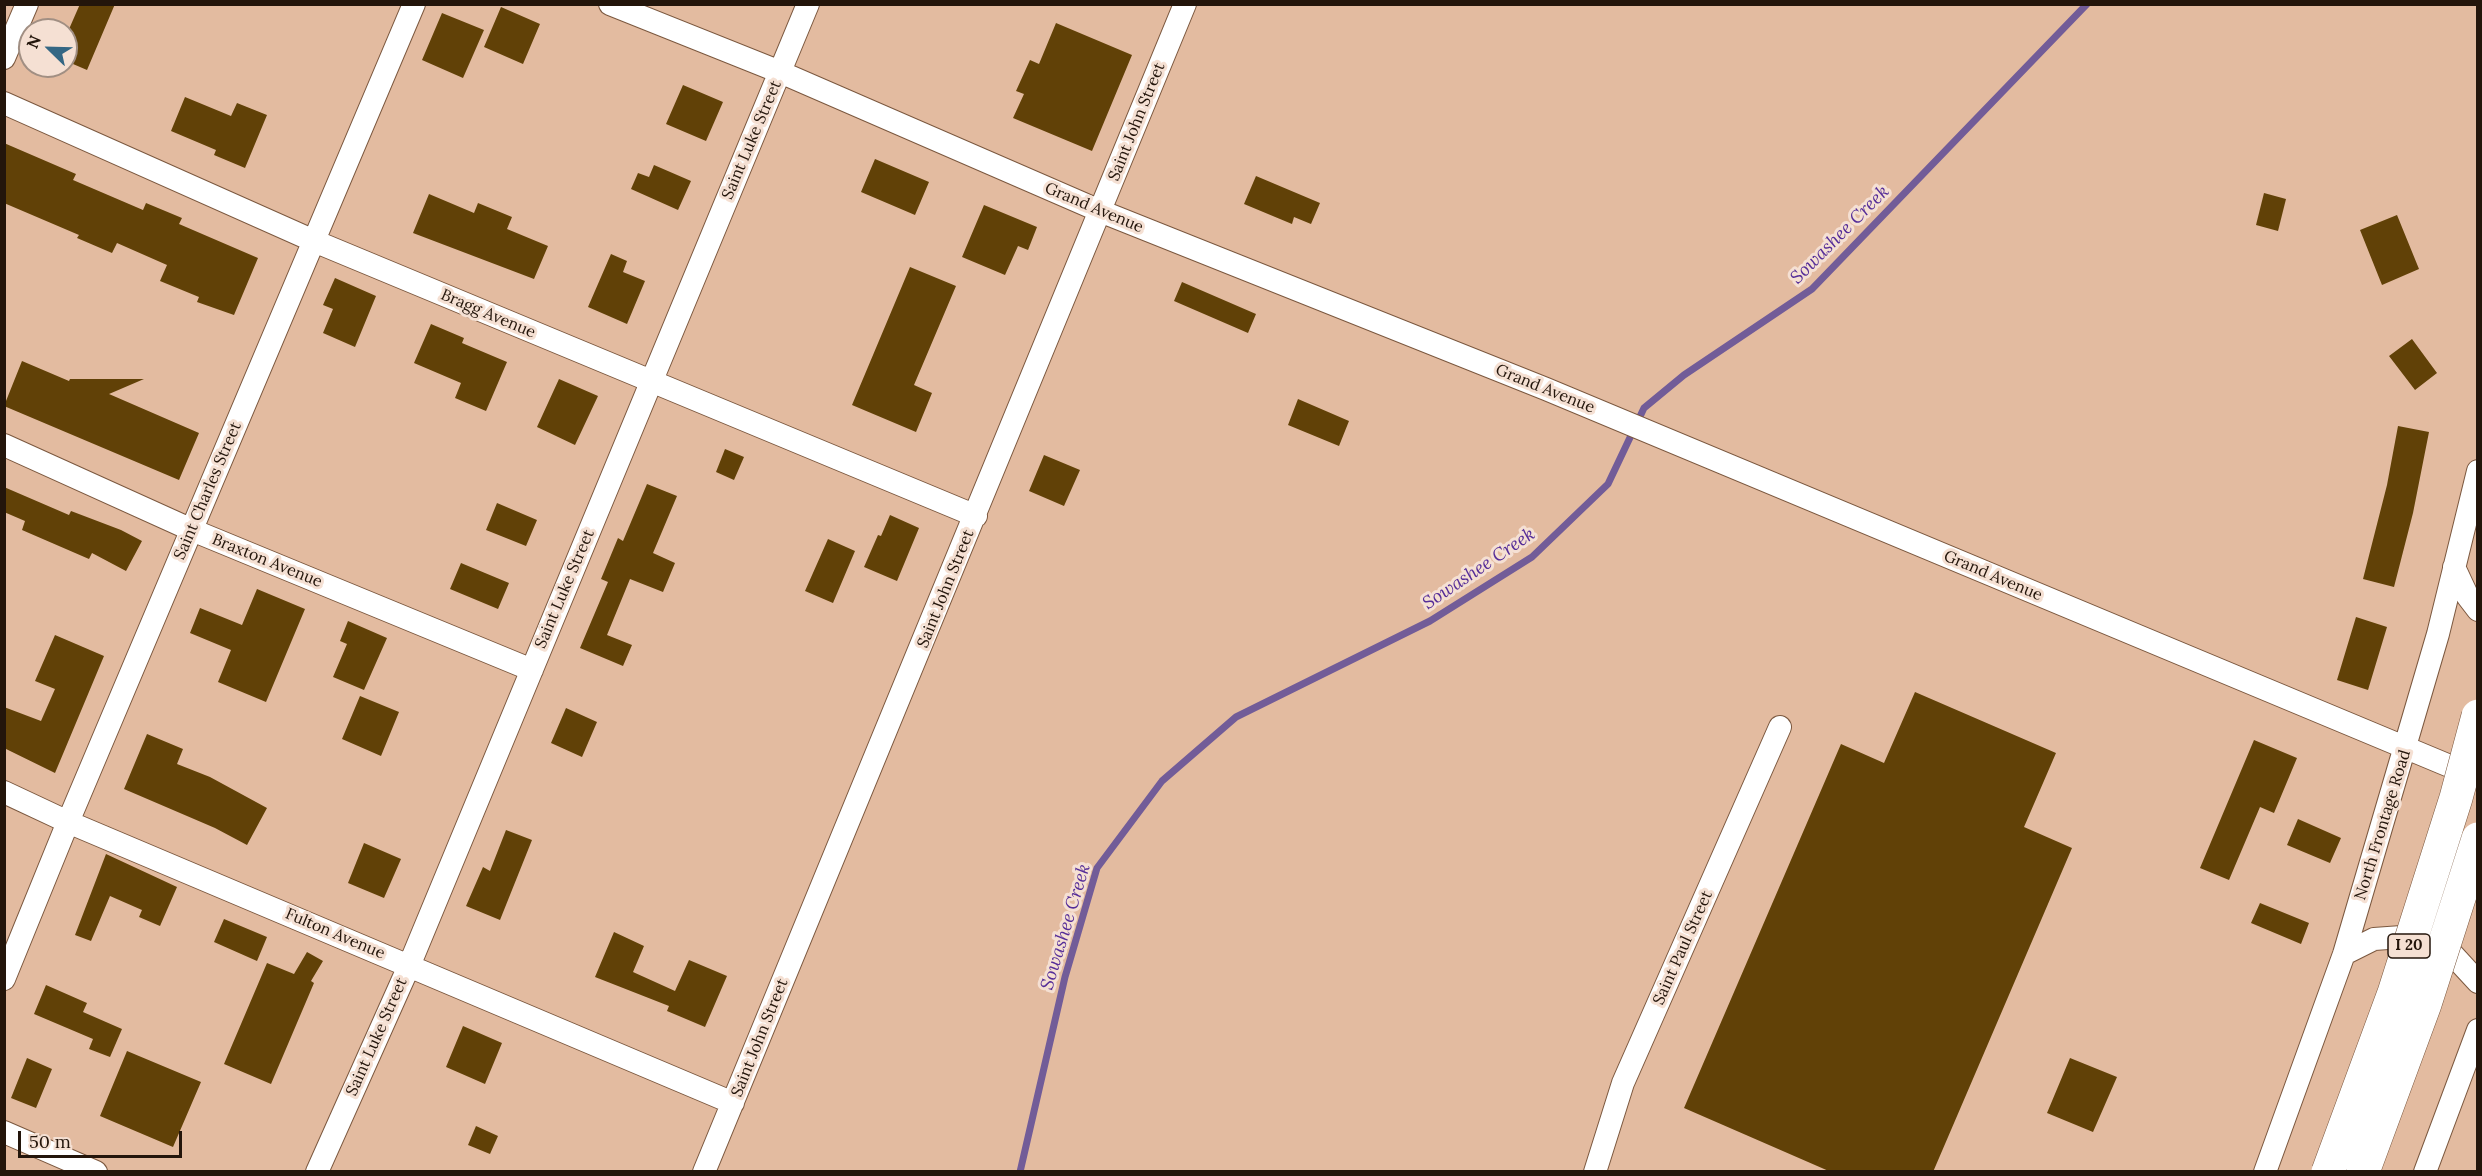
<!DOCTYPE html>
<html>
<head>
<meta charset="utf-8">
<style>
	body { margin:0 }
	#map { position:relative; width:2482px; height:1176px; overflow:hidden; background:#e3bba0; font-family:Lora,serif }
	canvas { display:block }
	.frame { position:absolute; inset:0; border:6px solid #23150b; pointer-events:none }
	.north { position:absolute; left:18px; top:18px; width:60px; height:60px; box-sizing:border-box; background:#f5e0d3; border:2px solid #a18f83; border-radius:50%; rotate:293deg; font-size:16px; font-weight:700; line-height:24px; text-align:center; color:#23150b }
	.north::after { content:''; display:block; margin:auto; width:21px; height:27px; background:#346784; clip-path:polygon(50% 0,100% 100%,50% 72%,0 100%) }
	.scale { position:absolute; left:18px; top:1131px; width:164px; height:27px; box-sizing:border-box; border:3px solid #23150b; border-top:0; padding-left:8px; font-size:18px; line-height:21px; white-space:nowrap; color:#23150b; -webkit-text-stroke:4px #f5e0d3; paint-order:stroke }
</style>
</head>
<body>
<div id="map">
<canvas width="2482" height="1176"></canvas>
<div class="frame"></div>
<div class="north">N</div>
<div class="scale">50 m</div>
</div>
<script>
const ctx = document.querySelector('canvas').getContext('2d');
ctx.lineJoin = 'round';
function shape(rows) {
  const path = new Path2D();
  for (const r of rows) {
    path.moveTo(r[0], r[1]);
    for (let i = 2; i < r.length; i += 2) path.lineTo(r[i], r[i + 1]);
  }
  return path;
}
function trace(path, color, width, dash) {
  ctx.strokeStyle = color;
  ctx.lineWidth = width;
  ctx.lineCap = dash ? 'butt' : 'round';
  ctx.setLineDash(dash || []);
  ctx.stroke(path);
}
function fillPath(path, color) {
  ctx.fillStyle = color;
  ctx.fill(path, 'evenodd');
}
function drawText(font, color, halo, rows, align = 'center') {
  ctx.font = font + ' Lora,serif';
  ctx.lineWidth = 6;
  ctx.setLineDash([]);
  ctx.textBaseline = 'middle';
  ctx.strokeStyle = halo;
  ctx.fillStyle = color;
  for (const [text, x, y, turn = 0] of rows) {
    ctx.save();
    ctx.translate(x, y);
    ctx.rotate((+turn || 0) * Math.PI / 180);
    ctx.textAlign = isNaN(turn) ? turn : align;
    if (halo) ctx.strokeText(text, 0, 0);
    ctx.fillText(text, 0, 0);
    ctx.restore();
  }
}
trace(shape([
	[1020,1172,1065,977,1097,868,1162,781,1236,717,1430,621,1532,557,1608,484,1644,408,1684,375,1812,289,2087,4]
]), '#725c98', 7);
fillPath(shape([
	[80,4,115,4,87,70,66,61,66,36],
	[501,7,540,24,523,64,484,47],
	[442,13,484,30,463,78,422,60],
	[1056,23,1132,55,1092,151,1013,118,1024,94,1016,91,1030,60,1039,64],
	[683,85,723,102,706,141,666,124],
	[185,97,231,116,237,103,267,115,245,168,214,155,216,150,171,131],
	[4,143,76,174,73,180,143,210,146,203,182,218,179,224,258,258,234,315,197,302,199,297,160,281,167,265,117,243,112,253,77,238,79,235,4,203],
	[875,159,929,182,915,215,861,192],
	[654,165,691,181,678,210,631,189,638,173,649,177],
	[1256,176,1320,203,1311,224,1294,217,1292,224,1244,204],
	[2264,193,2286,199,2278,231,2256,225],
	[429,194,474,213,478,203,512,217,507,229,548,246,534,279,413,233],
	[984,205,1037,227,1028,250,1018,246,1005,275,962,257],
	[2397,215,2419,269,2382,285,2360,230],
	[611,254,627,261,623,272,645,281,627,324,588,307],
	[910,267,956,286,914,385,932,393,916,432,852,405],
	[335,278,376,296,355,347,323,333,333,309,323,305],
	[1182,282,1256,314,1248,333,1174,301],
	[431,324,464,338,462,343,507,362,486,411,455,398,461,383,414,363],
	[2412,339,2437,373,2415,390,2389,356],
	[22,361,69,381,70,379,144,379,109,394,199,433,179,480,4,406],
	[559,379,598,396,575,445,537,427],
	[1298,399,1349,421,1339,446,1288,425],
	[2398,426,2429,432,2413,513,2394,587,2363,579,2387,485],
	[725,449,744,457,734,480,716,472],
	[1044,455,1080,470,1064,506,1029,491],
	[647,484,677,496,653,553,675,563,663,592,630,579,607,635,632,645,623,666,580,648,608,582,601,579,618,538,623,541],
	[4,487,69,515,71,511,121,530,142,541,126,571,92,553,89,559,22,530,25,521,4,512],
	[497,503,537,520,526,546,486,530],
	[890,515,919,528,897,581,864,567,878,535,881,536],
	[828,539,855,551,833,603,805,591],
	[461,563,509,583,498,609,450,589],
	[257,589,305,609,266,702,218,682,231,650,190,633,200,608,242,625],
	[2356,617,2387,627,2368,690,2337,680],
	[348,621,387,638,364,690,333,677,347,644,340,641],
	[55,635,104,656,55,773,4,748,4,707,41,721,55,689,35,681],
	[1915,692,2056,753,2024,827,2072,848,1933,1172,1831,1172,1684,1108,1841,744,1884,763],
	[360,696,399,712,381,756,342,739],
	[566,708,597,722,582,757,551,743],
	[147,734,183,749,177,764,210,777,267,808,247,845,215,828,124,789],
	[2254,740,2297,758,2274,813,2260,807,2229,880,2200,868],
	[2298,819,2341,838,2330,863,2287,845],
	[506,830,532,840,500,920,466,906,483,867,490,871],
	[364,843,401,859,384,898,348,883],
	[106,854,177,887,160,926,139,917,142,910,110,896,91,941,75,935],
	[2260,903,2309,923,2301,944,2251,923],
	[224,919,267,937,257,961,214,942],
	[614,932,644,946,633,972,675,991,689,960,727,976,705,1027,667,1011,669,1006,595,977],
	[307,952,323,961,311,981,314,983,271,1084,224,1064,267,963,294,974],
	[46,985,87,1003,83,1012,122,1029,110,1057,89,1049,93,1039,34,1014],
	[463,1026,502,1043,485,1084,446,1067],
	[127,1051,201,1082,173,1147,100,1116],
	[27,1058,52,1069,36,1108,11,1098],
	[2070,1058,2117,1077,2093,1132,2047,1113],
	[476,1126,498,1136,490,1154,468,1145]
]), '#614107');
const street = shape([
	[610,4,780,72,1100,211,1546,389,2476,777],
	[4,58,27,4],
	[4,103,314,241,976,516],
	[4,445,192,530,532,670],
	[2454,567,2468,597,2478,610],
	[4,792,68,822,733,1103],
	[2344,954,2374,939,2402,937,2418,941,2453,955,2478,982],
	[4,979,68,822,414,4],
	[4,1132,96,1172],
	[317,1172,409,966,808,4],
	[704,1172,1185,4],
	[1595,1172,1623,1083,1780,727],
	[2265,1172,2344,954,2438,634,2478,471],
	[2425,1172,2478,1030]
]);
trace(street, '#7b583f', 24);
trace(street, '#fff', 22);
const highwayBridge = shape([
	[2328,1172,2394,993,2456,798,2478,716],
	[2363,1172,2425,1004,2478,839]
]);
trace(highwayBridge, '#7b583f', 34, []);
trace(highwayBridge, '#fff', 33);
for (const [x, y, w] of [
	[2409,946,42]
]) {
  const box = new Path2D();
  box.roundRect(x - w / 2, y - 12, w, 24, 4.5);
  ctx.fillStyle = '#f5e0d3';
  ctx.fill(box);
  trace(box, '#23150b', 1.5);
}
drawText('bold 15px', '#23150b', null, [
	["I 20",2409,946]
]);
drawText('16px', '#23150b', '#f5e0d3', [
	["Saint John Street",1137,122,-68],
	["Saint Luke Street",752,140,-67],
	["Grand Avenue",1094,208,23],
	["Bragg Avenue",488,314,23],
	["Grand Avenue",1545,389,22],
	["Saint Charles Street",208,491,-67],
	["Braxton Avenue",267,561,22],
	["Grand Avenue",1993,576,23],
	["Saint Luke Street",565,589,-67],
	["Saint John Street",946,589,-68],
	["North Frontage Road",2383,825,-73],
	["Fulton Avenue",335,934,23],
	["Saint Paul Street",1683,948,-66],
	["Saint Luke Street",377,1037,-66],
	["Saint John Street",760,1038,-68]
]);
drawText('italic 18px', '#552d98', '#f5e0d3', [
	["Sowashee Creek",1840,235,-45],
	["Sowashee Creek",1479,569,-34],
	["Sowashee Creek",1066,927,-73]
]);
</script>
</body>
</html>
